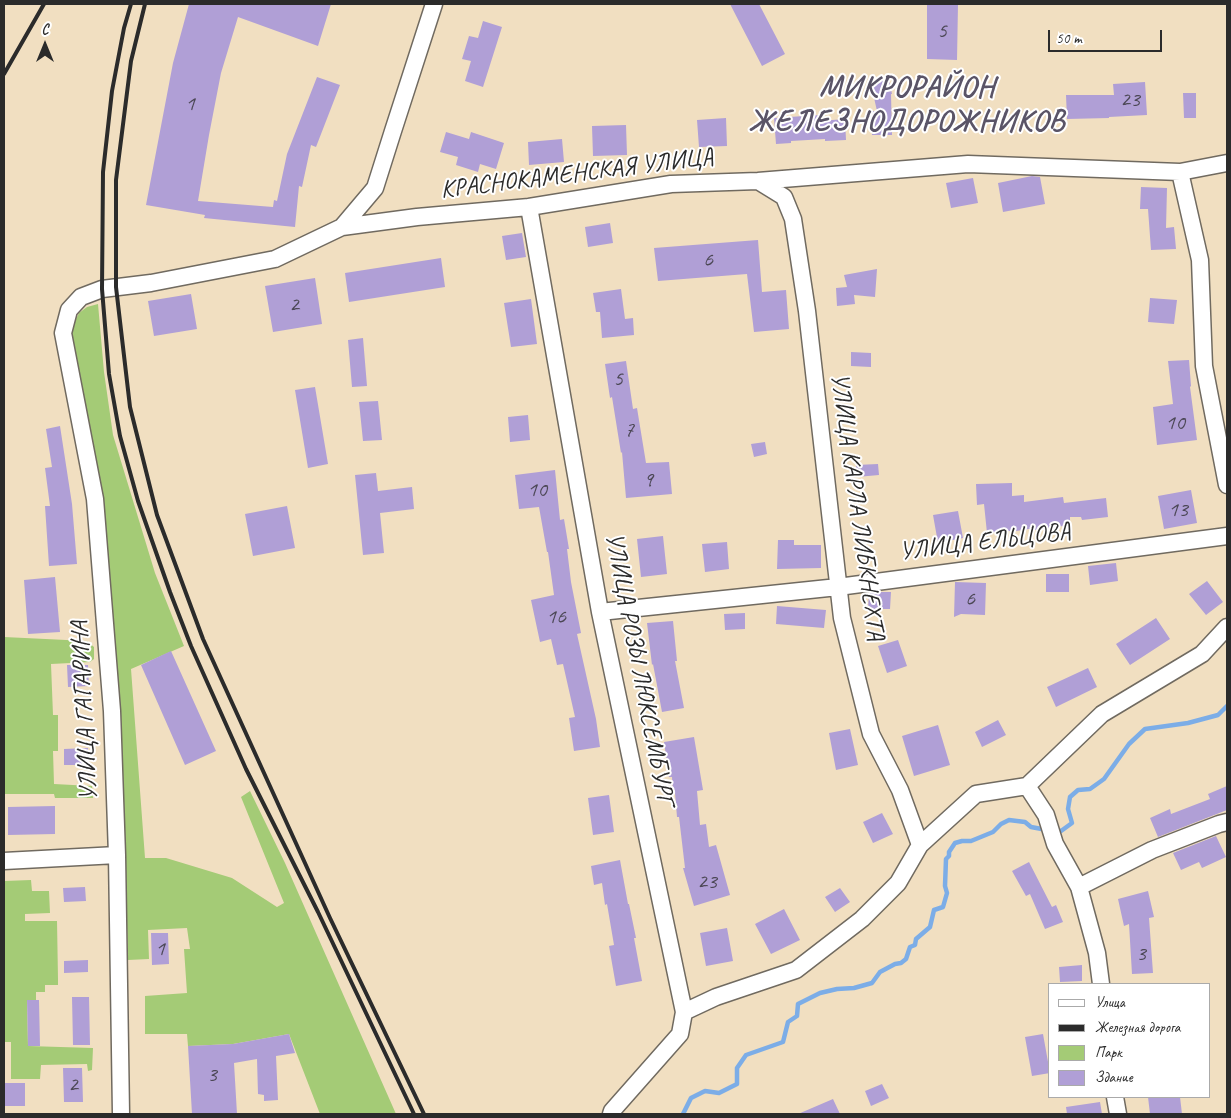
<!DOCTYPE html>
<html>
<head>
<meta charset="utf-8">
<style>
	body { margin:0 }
	#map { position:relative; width:1231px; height:1118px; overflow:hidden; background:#f1dfc1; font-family:Caveat,sans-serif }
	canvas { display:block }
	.frame { position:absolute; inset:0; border:5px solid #2b2b2b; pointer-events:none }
	.legend { position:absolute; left:1048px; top:983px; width:162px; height:115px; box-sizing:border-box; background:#fff; border:1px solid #aaa; margin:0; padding:6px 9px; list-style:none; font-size:15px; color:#2b2b2b }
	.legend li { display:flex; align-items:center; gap:10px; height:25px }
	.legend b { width:25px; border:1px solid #aaa }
	.north { position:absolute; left:20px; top:20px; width:50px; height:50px; -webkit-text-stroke:4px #fff; paint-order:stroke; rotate:0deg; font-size:14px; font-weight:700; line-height:20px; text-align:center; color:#2b2b2b }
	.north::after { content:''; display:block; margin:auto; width:18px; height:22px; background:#2b2b2b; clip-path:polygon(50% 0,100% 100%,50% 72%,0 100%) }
	.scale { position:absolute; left:1048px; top:30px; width:114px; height:22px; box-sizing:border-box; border:2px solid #2b2b2b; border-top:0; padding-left:6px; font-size:15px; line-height:18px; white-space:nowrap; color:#2b2b2b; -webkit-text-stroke:4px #fff; paint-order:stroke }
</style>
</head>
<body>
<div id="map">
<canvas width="1231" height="1118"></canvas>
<div class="frame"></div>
<ul class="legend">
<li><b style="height:6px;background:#fff"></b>Улица</li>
<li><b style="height:6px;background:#2b2b2b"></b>Железная дорога</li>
<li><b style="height:14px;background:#a4cb76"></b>Парк</li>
<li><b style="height:14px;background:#b09fd6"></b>Здание</li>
</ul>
<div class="north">С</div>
<div class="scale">50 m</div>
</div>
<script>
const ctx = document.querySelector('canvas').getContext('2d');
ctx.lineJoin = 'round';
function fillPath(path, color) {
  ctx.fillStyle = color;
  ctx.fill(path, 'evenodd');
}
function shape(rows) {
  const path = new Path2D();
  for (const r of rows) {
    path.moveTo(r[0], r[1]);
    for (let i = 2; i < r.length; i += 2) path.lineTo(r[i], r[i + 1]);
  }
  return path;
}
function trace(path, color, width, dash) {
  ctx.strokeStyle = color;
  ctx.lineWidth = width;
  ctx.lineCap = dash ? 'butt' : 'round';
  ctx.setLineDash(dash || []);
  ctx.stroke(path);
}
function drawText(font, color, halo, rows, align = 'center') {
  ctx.font = font + ' Caveat,sans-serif';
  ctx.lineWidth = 4;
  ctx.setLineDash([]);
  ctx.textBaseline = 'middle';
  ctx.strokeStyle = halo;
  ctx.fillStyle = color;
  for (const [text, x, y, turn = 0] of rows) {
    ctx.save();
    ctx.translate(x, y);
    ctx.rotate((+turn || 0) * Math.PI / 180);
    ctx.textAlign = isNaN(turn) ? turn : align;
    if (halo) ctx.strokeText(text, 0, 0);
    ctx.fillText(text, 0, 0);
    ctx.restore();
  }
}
fillPath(shape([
	[98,304,104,372,113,435,155,573,184,646,131,669,145,858,166,858,232,878,277,907,284,903,241,797,250,791,285,863,396,1114,320,1114,289,1034,233,1044,188,1046,187,1034,145,1034,145,996,187,993,184,949,190,949,187,928,148,930,149,959,128,960,122,754,118,682,71,339,72,327,79,313,87,307],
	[4,637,87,641,94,647,94,659,90,662,51,664,53,715,58,715,58,751,53,751,54,784,92,786,93,798,55,798,54,794,4,794],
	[31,880,32,891,49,891,50,913,25,914,25,921,57,921,58,979,58,985,45,985,45,992,36,992,36,1000,27,1001,28,1046,93,1048,92,1070,88,1071,87,1064,41,1065,40,1079,11,1079,11,1042,4,1042,4,881]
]), '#a4cb76');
trace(shape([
	[1055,830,1061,831,1072,823,1068,809,1070,797,1078,790,1090,789,1104,779,1129,744,1145,729,1188,723,1218,715,1227,706],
	[683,1114,691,1098,705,1091,719,1093,737,1084,737,1068,746,1055,783,1042,788,1022,797,1016,798,1004,820,993,837,989,854,988,872,983,880,972,895,964,901,963,906,959,910,947,915,945,916,939,930,927,934,910,943,907,947,893,945,886,946,859,949,856,949,852,955,843,962,841,971,841,993,832,1001,824,1009,820,1025,822,1031,827,1047,830]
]), '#7cade7', 4.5);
fillPath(shape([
	[189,4,331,4,318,46,238,17,221,73,209,135,198,201,273,207,274,200,277,201,287,154,317,77,340,85,316,147,311,145,302,187,299,186,295,227,204,218,205,215,146,205,173,63],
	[730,4,759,4,785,54,762,66],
	[927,4,958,4,957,60,927,59],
	[483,21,502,27,483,87,465,81,471,61,462,59,469,36,478,38],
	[888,76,892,94,891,94,892,135,872,135,871,111,877,111,870,80],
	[1145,82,1147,115,1109,117,1109,118,1067,119,1066,95,1114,95,1113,84],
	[1183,93,1196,93,1196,118,1184,118],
	[820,115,820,121,845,119,846,140,825,141,825,139,791,141,791,143,776,144,774,118],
	[726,118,727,146,699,147,697,120],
	[626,125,627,155,593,156,592,126],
	[446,132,469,139,471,132,504,143,496,169,480,164,478,172,456,165,458,157,440,152],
	[562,139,564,162,529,165,528,142],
	[1032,176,1040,177,1045,204,1003,212,998,183],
	[973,178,978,203,951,208,946,183],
	[1141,187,1167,188,1166,228,1174,227,1176,249,1151,250,1148,209,1140,209],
	[610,223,613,243,588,247,585,227],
	[522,233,526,257,506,260,502,236],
	[758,240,762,292,786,290,789,329,754,332,747,274,658,281,654,248],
	[441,258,445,287,349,302,345,273],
	[877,269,875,297,854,295,855,304,837,306,836,288,847,287,844,275],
	[315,278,322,324,273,332,265,286],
	[621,289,625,319,633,318,634,335,602,338,600,312,596,312,593,293],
	[191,294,197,329,154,336,148,301],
	[1150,298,1177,300,1174,324,1148,322],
	[531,299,537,344,511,347,504,303],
	[363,338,367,386,352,387,348,340],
	[851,352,871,353,871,367,851,366],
	[1189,360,1191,386,1190,387,1197,440,1157,445,1153,407,1173,404,1168,361],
	[626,361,633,409,637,408,646,463,669,462,672,494,626,498,622,452,621,453,612,397,610,398,605,364],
	[315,387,328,464,308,468,295,390],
	[378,401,382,440,363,441,359,402],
	[528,415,530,440,510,442,508,417],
	[60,426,72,504,77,564,49,566,45,506,50,506,45,468,52,467,46,429],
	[765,442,767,454,754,457,751,444],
	[878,464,879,475,857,477,856,465],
	[555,470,560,520,564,519,569,549,567,549,571,582,581,633,577,634,596,719,600,747,574,751,569,718,575,717,563,664,557,665,551,639,540,642,531,600,554,595,548,552,547,552,539,507,519,509,515,475],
	[376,473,378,491,412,487,414,509,380,513,384,553,363,555,355,475],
	[1012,483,1012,496,1024,495,1024,502,1063,497,1064,503,1106,498,1108,517,1082,520,1081,517,1070,517,1070,525,1035,530,1035,528,1010,532,1010,531,987,533,984,504,977,505,976,484],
	[1191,490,1197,523,1164,529,1158,496],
	[287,506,295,548,253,556,245,514],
	[958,511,963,538,938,543,933,515],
	[663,536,667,574,641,577,637,539],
	[778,540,794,540,794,545,821,545,821,568,777,569],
	[727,542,729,569,705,572,702,544],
	[1116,563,1118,581,1090,585,1088,566],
	[1046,574,1069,574,1069,592,1046,592],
	[55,577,60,632,28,634,24,580],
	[1207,581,1223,602,1206,615,1189,594],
	[955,582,986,583,985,615,961,614,954,617],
	[876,592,891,592,890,609,868,609,869,593],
	[777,606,826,610,824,628,776,624],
	[745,613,745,629,725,630,724,614],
	[1156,618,1170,639,1130,665,1116,644],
	[673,621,677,661,675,661,684,708,662,712,653,664,652,665,647,623],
	[898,640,907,666,887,673,878,646],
	[171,651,216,751,185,765,141,665],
	[67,665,88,665,89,686,68,687],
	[1088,668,1097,687,1056,707,1047,687],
	[998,720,1006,735,982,747,975,732],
	[938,725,950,765,914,776,902,736],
	[850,729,858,765,836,770,829,733],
	[694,737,703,790,697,791,700,825,706,824,709,847,716,845,730,895,694,906,683,868,685,868,679,817,677,817,675,793,673,793,672,777,669,777,664,742],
	[88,748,88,765,64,765,64,749],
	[1227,786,1227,810,1158,837,1150,818,1170,809,1171,814,1210,799,1208,794],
	[609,795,614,832,593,835,588,798],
	[55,806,55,834,8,835,8,807],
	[882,813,893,834,873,843,863,822],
	[1216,836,1226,857,1202,868,1199,862,1181,870,1173,853],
	[620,860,628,904,629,904,636,938,634,938,642,981,616,986,609,946,614,945,607,904,605,905,602,883,594,885,591,866],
	[1029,862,1052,907,1056,905,1063,922,1045,929,1030,894,1026,896,1012,871],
	[85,887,86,901,64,902,63,888],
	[840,888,850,902,835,912,825,897],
	[1148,891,1154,917,1149,918,1153,973,1132,974,1129,924,1124,926,1118,899],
	[784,909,800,940,771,954,755,924],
	[727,928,733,961,706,966,700,933],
	[151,933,168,933,169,964,152,965],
	[88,960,88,972,64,973,64,961],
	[1082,965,1082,981,1060,982,1059,967],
	[72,997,89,997,90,1045,73,1045],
	[27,1000,39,1000,40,1046,28,1046],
	[289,1034,295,1053,276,1056,278,1100,264,1101,264,1095,258,1094,257,1059,234,1063,237,1114,192,1114,188,1046,233,1044],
	[1043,1034,1050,1073,1032,1076,1025,1037],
	[63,1068,82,1068,83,1102,64,1102],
	[4,1083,25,1083,25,1106,4,1106],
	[882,1084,889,1098,871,1106,865,1091],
	[1148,1097,1180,1097,1182,1114,1150,1114],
	[833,1099,840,1114,798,1114],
	[1100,1102,1102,1114,1067,1114,1066,1107]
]), '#b09fd6');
const minor = shape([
	[1180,172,1200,260,1204,366,1227,485],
	[758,181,784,197,793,219,807,311,842,618,871,734,900,790,920,845],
	[529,207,600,612,684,1012,680,1034,612,1111,611,1114],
	[342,227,375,188,393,131,434,4],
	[600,612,838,587,1227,536],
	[1027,786,1046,815,1055,844,1079,887,1097,953,1101,984],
	[4,861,117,855],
	[1079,887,1152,850,1219,824,1227,822],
	[684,1012,716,997,796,970,862,919,898,883,920,845,976,794,1027,786,1102,714,1202,654,1227,627],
	[1115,1097,1118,1114],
	[121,1114,117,855,112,711,95,499,63,333,69,310,81,297,102,289,151,283,275,259,342,227,417,217,529,207,671,184,758,181,968,164,1180,172,1227,163]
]);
trace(minor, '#706a60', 19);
trace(minor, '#fff', 16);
trace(shape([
	[131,4,124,28,112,91,103,172,102,289,109,374,120,436,138,501,170,592,191,646,246,769,318,912,414,1114],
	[145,4,131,61,116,180,116,287,130,407,157,515,203,639,330,918,424,1114],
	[4,74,44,4]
]), '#2b2b2b', 4);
drawText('22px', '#4c4856', null, [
	["5",942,31],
	["23",1130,100],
	["1",190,104],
	["6",708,260],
	["2",294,305],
	["5",618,379],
	["10",1175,423],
	["7",629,430],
	["9",648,480],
	["10",537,490],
	["13",1178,510],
	["6",970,599],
	["16",556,617],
	["23",707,882],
	["1",160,949],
	["3",1141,954],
	["3",212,1075],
	["2",73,1085]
]);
drawText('25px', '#2b2b2b', '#fff', [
	["КРАСНОКАМЕНСКАЯ УЛИЦА",577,174,-7],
	["УЛИЦА КАРЛА ЛИБКНЕХТА",857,507,82],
	["УЛИЦА ЕЛЬЦОВА",985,542,-7],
	["УЛИЦА РОЗЫ ЛЮКСЕМБУРГ",639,669,79],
	["УЛИЦА ГАГАРИНА",85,711,-93]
]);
ctx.letterSpacing = '1px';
drawText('bold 30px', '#5a5467', '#fff', [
	["МИКРОРАЙОН",907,88],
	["ЖЕЛЕЗНОДОРОЖНИКОВ",907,122]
]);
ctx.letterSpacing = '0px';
</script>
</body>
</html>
